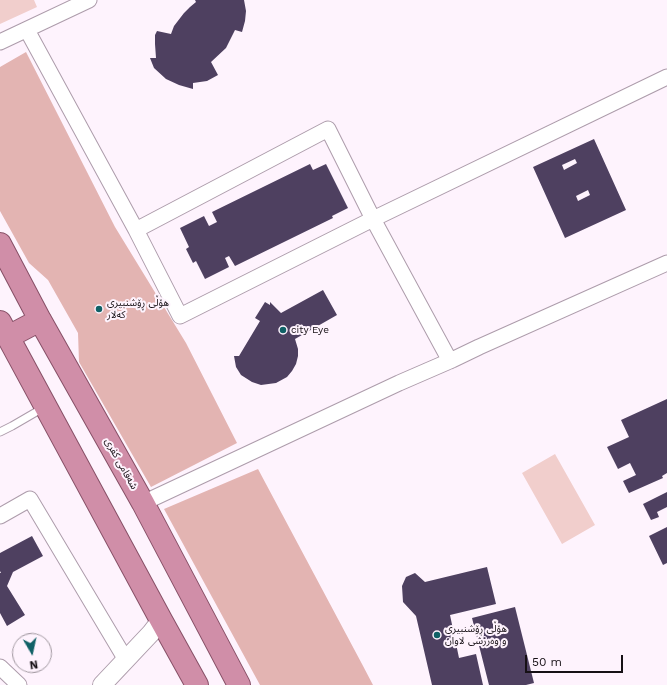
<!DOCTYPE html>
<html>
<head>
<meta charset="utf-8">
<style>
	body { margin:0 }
	#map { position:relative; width:667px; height:685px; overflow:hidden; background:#fef3fd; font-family:"Work Sans",sans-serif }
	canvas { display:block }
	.north { position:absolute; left:12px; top:633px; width:40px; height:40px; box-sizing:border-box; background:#fef3fd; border:1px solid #a198a0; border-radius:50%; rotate:171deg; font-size:11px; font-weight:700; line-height:16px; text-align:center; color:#161015 }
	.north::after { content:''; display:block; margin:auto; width:14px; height:18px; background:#106166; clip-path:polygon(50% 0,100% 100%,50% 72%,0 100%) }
	.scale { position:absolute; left:525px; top:655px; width:98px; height:18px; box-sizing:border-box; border:2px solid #161015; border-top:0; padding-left:5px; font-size:12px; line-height:14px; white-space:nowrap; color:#161015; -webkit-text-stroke:3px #fef3fd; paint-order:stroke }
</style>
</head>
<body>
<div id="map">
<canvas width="667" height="685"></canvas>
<div class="north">N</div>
<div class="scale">50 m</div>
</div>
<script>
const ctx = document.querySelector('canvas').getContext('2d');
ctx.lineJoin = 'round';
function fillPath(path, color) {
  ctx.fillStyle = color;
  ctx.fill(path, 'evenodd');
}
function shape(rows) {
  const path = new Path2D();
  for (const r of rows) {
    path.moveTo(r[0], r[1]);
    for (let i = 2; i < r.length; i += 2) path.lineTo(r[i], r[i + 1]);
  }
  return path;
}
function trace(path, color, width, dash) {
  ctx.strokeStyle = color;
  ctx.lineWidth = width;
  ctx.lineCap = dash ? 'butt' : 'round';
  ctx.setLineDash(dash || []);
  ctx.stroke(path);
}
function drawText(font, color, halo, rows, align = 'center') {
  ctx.font = font + ' "Work Sans","Noto Sans Arabic",sans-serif';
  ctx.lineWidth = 4;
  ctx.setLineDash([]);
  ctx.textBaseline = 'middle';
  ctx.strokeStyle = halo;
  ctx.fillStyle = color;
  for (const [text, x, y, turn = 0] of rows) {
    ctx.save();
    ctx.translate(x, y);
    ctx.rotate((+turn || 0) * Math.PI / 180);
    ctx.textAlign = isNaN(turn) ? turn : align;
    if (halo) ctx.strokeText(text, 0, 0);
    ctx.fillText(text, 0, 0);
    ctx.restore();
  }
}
fillPath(shape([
	[0,0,34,0,37,7,0,24],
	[555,454,595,525,562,544,522,473]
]), '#f1cecc');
fillPath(shape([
	[26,52,115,227,186,343,237,443,151,487,79,362,78,333,48,280,29,263,0,211,0,67],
	[258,469,362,664,373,685,260,685,164,509]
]), '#e3b4b2');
fillPath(shape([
	[195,0,244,0,246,11,245,21,242,32,235,30,226,48,211,62,218,75,207,81,193,83,193,89,179,85,166,79,154,68,150,58,156,58,155,44,155,35,157,31,171,34,174,26,184,13,190,7,196,2],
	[594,139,626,210,565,238,533,167],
	[575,159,577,163,564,170,562,165],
	[588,190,590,195,578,201,576,196],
	[310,164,313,170,326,164,348,208,332,216,333,218,235,266,229,256,225,258,229,267,205,279,196,261,193,263,186,249,189,247,180,228,204,216,209,226,217,222,212,212],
	[323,290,337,315,295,339,298,349,298,356,296,364,292,371,287,377,276,383,261,385,252,382,241,375,236,367,234,356,239,356,260,321,255,318,265,302,270,305,270,302,281,313],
	[667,399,667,473,662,476,663,478,629,493,623,481,636,475,630,463,618,469,607,447,629,437,621,420],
	[667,492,667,507,657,512,659,517,651,520,643,504],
	[667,527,667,563,663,565,649,536],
	[32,536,43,556,13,572,7,586,25,615,7,626,0,613,0,573,1,573,0,571,0,553],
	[487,567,496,604,450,615,459,658,476,654,483,685,432,685,416,616,403,602,402,586,406,577,415,573,425,582],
	[515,607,534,683,526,685,489,685,472,618]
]), '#4e4060');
const service = shape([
	[0,432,12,426,43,408]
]);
const minor = shape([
	[27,30,136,230,180,316,373,219,667,77],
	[0,42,89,0],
	[136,230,328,129,373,219,450,361],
	[143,503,399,383,452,360,479,347,667,263],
	[0,516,30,499,126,660],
	[0,667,19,685]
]);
const tertiary = shape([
	[102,685,151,633,161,620]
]);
const trunk = shape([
	[0,244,40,320,143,503,239,685],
	[0,322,161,620,197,685],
	[8,337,40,320]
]);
trace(service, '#ad9cab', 9);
trace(minor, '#ad9cab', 17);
trace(tertiary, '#ad9cab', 20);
trace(trunk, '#875067', 24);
trace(service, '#fff', 7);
trace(minor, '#fff', 15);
trace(tertiary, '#fff', 18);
trace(trunk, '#d08ea8', 22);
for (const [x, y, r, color] of [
	[99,309,4,"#106166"],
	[283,330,4,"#106166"],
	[437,635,4,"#106166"]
]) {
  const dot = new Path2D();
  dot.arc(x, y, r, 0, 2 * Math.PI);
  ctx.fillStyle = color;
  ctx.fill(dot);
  trace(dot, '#fef3fd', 1.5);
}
drawText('10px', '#161015', '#fef3fd', [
	["هۆڵی ڕۆشنبیری",107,303],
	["کەلار",107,315],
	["city Eye",291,330],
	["هۆڵی ڕۆشنبیری",445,629],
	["و وەرزشی لاوان",445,641]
], 'left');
drawText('10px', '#161015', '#fef3fd', [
	["شەقامی کفری",121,464,61]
]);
</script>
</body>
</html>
